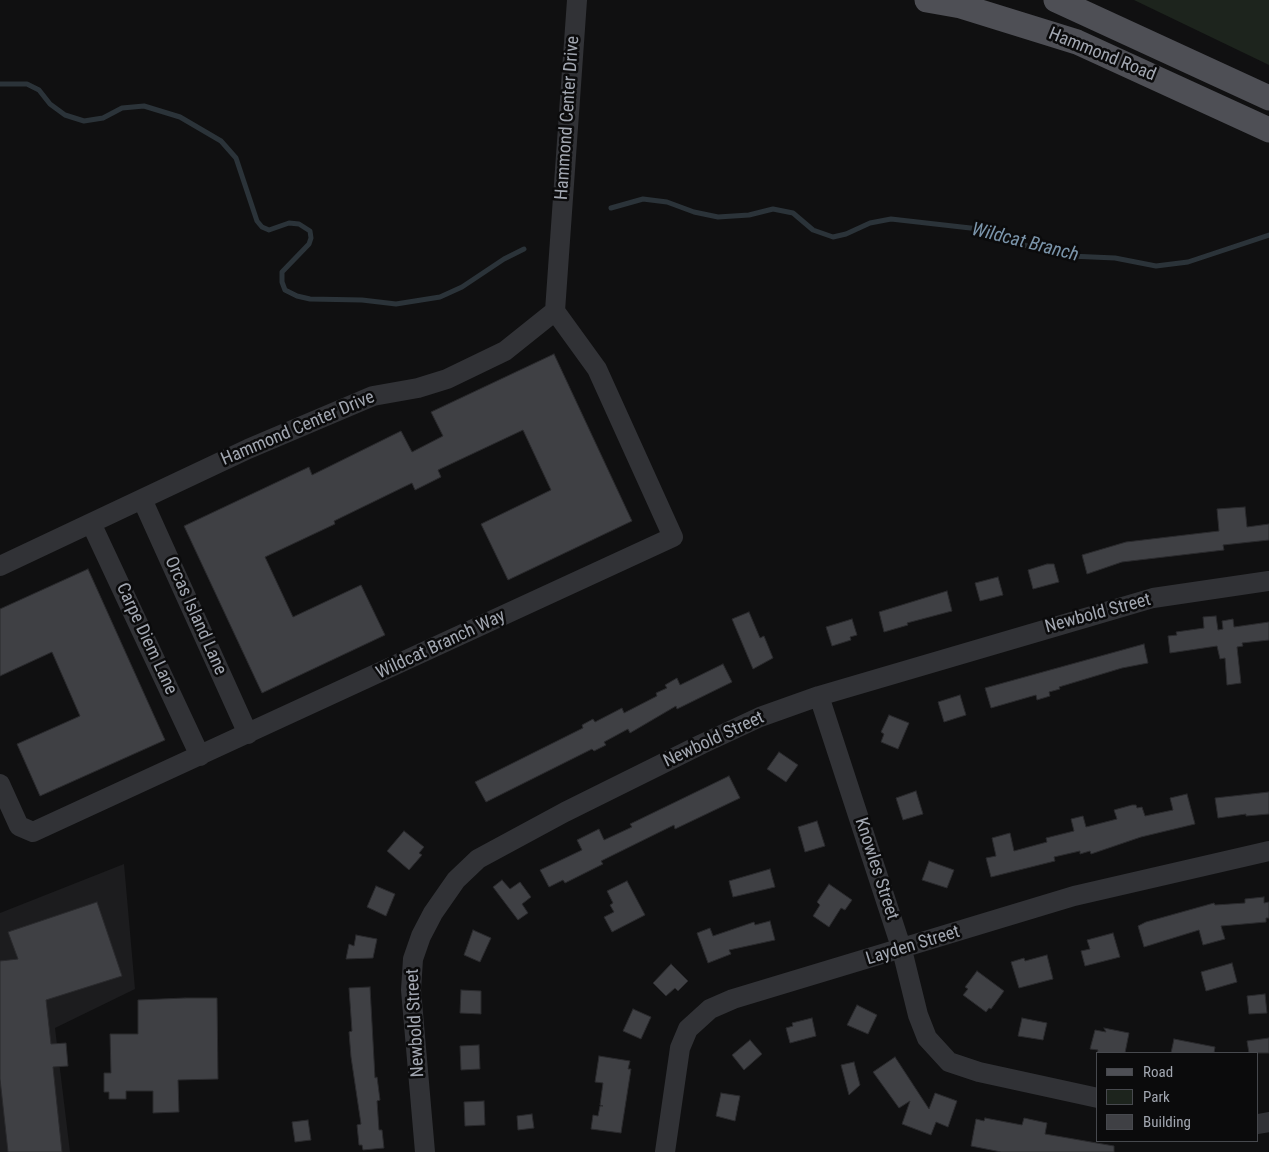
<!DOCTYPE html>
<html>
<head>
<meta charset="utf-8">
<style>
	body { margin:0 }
	#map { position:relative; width:1269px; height:1152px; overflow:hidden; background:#101011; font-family:"Roboto Condensed",sans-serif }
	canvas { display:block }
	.legend { position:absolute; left:1096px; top:1052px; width:162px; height:90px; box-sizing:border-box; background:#0b0b0c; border:1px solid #47494e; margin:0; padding:6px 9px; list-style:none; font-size:15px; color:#a2a7b1 }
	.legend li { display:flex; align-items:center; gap:10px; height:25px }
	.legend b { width:25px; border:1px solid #47494e }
</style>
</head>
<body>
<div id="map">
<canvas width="1269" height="1152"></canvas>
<ul class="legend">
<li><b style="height:6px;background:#4e4f55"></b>Road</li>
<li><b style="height:14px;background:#1d241d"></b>Park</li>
<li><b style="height:14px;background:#3f4044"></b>Building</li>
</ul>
</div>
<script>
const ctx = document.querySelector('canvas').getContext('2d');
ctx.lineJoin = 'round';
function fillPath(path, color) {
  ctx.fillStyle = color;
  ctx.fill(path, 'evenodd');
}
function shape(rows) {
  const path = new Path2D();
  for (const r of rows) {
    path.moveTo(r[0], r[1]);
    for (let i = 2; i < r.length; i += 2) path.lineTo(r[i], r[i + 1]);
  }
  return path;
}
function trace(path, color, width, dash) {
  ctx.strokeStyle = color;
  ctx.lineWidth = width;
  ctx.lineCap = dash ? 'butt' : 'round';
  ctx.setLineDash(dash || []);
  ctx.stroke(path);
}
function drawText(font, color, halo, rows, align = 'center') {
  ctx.font = font + ' "Roboto Condensed",sans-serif';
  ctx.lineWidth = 5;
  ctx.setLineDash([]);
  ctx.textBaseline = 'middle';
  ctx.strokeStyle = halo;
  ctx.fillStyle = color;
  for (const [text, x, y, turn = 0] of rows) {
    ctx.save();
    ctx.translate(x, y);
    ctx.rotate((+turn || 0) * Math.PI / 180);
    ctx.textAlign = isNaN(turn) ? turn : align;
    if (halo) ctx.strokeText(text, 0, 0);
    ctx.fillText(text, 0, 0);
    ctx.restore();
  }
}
fillPath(shape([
	[124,864,135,989,55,1028,70,1152,0,1152,0,913]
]), '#1c1c1e');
fillPath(shape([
	[1134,0,1269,0,1269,65,1267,64]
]), '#1d241d');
trace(shape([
	[0,84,27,84,39,90,50,104,65,115,84,121,103,118,122,108,144,106,180,117,221,141,236,158,257,221,262,227,269,230,289,223,299,224,310,231,311,238,309,244,282,272,282,282,285,290,297,296,310,299,362,300,396,304,440,297,462,287,504,259,524,249],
	[611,208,643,199,667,202,694,212,718,217,749,215,773,209,793,213,813,230,833,237,846,234,870,223,891,219,988,230,1027,246,1070,256,1115,258,1156,266,1188,262,1269,235]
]), '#2b3339', 5);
const building = shape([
	[554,354,632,521,508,580,481,524,551,490,523,430,438,470,441,477,415,490,412,483,334,521,335,524,265,557,293,617,361,585,385,635,262,693,184,526,309,467,312,475,401,431,412,452,443,436,431,412,554,354],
	[1245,507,1247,527,1269,524,1269,540,1223,545,1224,550,1122,562,1087,574,1082,555,1126,542,1219,531,1217,509,1245,507],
	[1047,564,1054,564,1059,582,1033,589,1028,570,1047,564],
	[88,569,165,740,40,796,17,744,80,716,52,652,0,676,0,609,88,569],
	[998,577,1003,595,980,601,975,583,998,577],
	[947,591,952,611,907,623,908,625,884,632,879,612,947,591],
	[749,612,760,638,764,636,773,658,753,669,732,619,749,612],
	[1216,616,1218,630,1223,629,1222,621,1233,619,1234,627,1269,622,1269,640,1242,643,1243,646,1237,647,1241,683,1227,685,1225,658,1220,659,1217,646,1170,653,1168,636,1177,635,1176,632,1204,628,1203,617,1216,616],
	[852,619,857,635,850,637,851,640,832,646,826,627,852,619],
	[1144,644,1148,663,1122,668,1059,687,1060,689,1049,692,1050,696,1037,700,1036,695,991,708,985,688,1144,644],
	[723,664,732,682,677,709,676,706,630,733,628,729,604,742,606,745,594,751,592,749,486,802,475,782,583,728,582,725,593,719,595,722,622,708,624,713,657,696,656,693,667,688,665,685,677,678,680,685,723,664],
	[960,695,966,715,944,722,938,702,960,695],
	[889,715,909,723,898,749,881,742,884,734,881,732,889,715],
	[779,752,798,765,786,782,767,769,779,752],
	[729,776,740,798,675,829,674,825,601,861,603,864,565,883,563,880,549,887,540,870,582,850,577,840,599,829,604,840,632,827,630,824,729,776],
	[916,791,923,814,903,820,896,798,916,791],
	[1269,792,1269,814,1246,816,1246,814,1218,818,1215,798,1269,792],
	[1187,794,1195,824,1141,837,1091,854,1090,851,1080,854,1080,851,1054,857,1055,861,991,877,986,858,996,856,992,838,1010,833,1014,851,1047,842,1046,838,1074,831,1071,819,1083,816,1086,827,1117,819,1114,810,1132,805,1136,805,1137,808,1142,807,1145,816,1173,810,1170,798,1187,794],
	[817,821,825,846,805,852,798,827,817,821],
	[404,831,424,847,419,853,422,855,409,870,387,851,404,831],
	[929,861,954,870,947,888,922,880,929,861],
	[770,869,775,887,733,897,729,881,770,869],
	[502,880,510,889,520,882,531,897,522,904,528,913,518,920,493,887,502,880],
	[627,881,645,915,612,932,604,917,614,912,610,905,613,903,607,891,627,881],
	[829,884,852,900,845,910,841,908,829,927,813,916,820,905,817,902,829,884],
	[376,886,395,894,386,916,367,907,376,886],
	[1264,897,1264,903,1269,902,1269,918,1266,918,1266,922,1221,926,1225,939,1203,945,1199,930,1144,947,1138,926,1146,922,1214,903,1215,905,1245,903,1245,899,1264,897],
	[97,902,122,976,46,1000,51,1044,66,1043,68,1066,53,1067,62,1152,8,1152,0,1079,0,961,18,959,8,932,97,902],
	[770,921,775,940,729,950,731,954,708,963,697,933,710,928,713,936,754,922,755,925,770,921],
	[473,930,491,938,480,962,464,955,473,930],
	[1113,933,1120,957,1085,966,1081,951,1090,949,1087,940,1113,933],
	[356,935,377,939,373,958,346,959,349,944,354,946,356,935],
	[1047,955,1053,979,1019,988,1011,962,1024,958,1025,961,1047,955],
	[1232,963,1237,982,1206,991,1201,972,1232,963],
	[671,964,688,981,678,991,675,988,666,996,653,983,671,964],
	[977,971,1004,991,991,1009,989,1008,986,1012,963,995,968,989,965,987,977,971],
	[370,987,375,1078,377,1077,380,1100,377,1101,379,1130,382,1130,384,1148,363,1150,362,1145,359,1145,357,1125,361,1124,351,1057,349,1032,352,1031,349,988,370,987],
	[461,990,481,991,481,1014,460,1013,461,990],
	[1265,994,1267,1013,1249,1014,1247,996,1265,994],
	[185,998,217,998,218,1079,178,1080,179,1112,153,1113,153,1091,126,1091,126,1099,109,1099,109,1092,104,1092,104,1073,111,1073,110,1034,138,1034,138,1000,185,998],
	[857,1005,877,1015,868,1034,847,1025,857,1005],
	[633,1009,651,1017,641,1039,623,1031,633,1009],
	[812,1018,816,1036,790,1043,786,1028,793,1026,792,1023,812,1018],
	[1022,1018,1047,1023,1043,1040,1018,1036,1022,1018],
	[1104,1028,1129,1033,1125,1053,1097,1053,1098,1050,1090,1049,1095,1030,1106,1032,1104,1028],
	[1269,1038,1269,1053,1249,1053,1247,1041,1269,1038],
	[1174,1039,1215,1047,1214,1053,1171,1053,1174,1039],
	[750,1040,762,1054,744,1070,732,1055,750,1040],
	[479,1045,480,1069,461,1070,460,1046,479,1045],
	[599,1056,630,1061,628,1069,631,1069,621,1133,591,1129,593,1115,598,1116,600,1106,603,1106,600,1105,603,1083,595,1082,599,1056],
	[895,1057,929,1109,935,1093,957,1101,948,1127,936,1122,931,1135,902,1124,910,1101,899,1108,873,1072,895,1057],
	[854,1062,860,1085,849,1095,841,1065,854,1062],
	[721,1093,740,1096,735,1121,716,1116,721,1093],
	[484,1101,485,1125,465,1126,464,1102,484,1101],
	[532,1114,534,1128,518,1130,517,1116,532,1114],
	[985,1118,1022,1125,1024,1118,1047,1123,1045,1134,1114,1146,1114,1152,1001,1152,971,1146,976,1119,984,1121,985,1118],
	[308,1120,311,1140,295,1142,292,1122,308,1120]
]);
fillPath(building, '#3f4044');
trace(building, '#2a2a2d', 1);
trace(shape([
	[142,499,248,734],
	[91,523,200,756],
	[0,566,248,449,373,396,418,388,447,379,505,351,555,311,577,0],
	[819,696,902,950,918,1015,927,1038,949,1062,979,1072,1098,1098],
	[0,784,19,826,33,832,673,537,597,369,555,311],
	[1258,1124,1269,1122],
	[425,1152,411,990,413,959,421,936,433,913,456,880,478,859,565,812,702,744,760,717,819,696,1153,598,1269,581],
	[665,1152,680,1048,688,1029,710,1009,733,999,1074,896,1269,851]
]), '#313236', 20);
trace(shape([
	[927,0,961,6,1077,42,1269,130],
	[1056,0,1269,98]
]), '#4e4f55', 25);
drawText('18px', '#a2a7b1', '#0b0b0c', [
	["Hammond Road",1102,55,22],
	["Hammond Center Drive",568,118,-86],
	["Hammond Center Drive",298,429,-23],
	["Newbold Street",1098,614,-15],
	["Orcas Island Lane",195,616,66],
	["Carpe Diem Lane",146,639,65],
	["Wildcat Branch Way",441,645,-25],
	["Newbold Street",714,740,-25],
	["Knowles Street",876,869,72],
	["Layden Street",913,946,-17],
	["Newbold Street",416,1023,-93]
]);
drawText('italic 19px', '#7b95ab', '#0b0b0c', [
	["Wildcat Branch",1025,243,14]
]);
</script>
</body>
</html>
